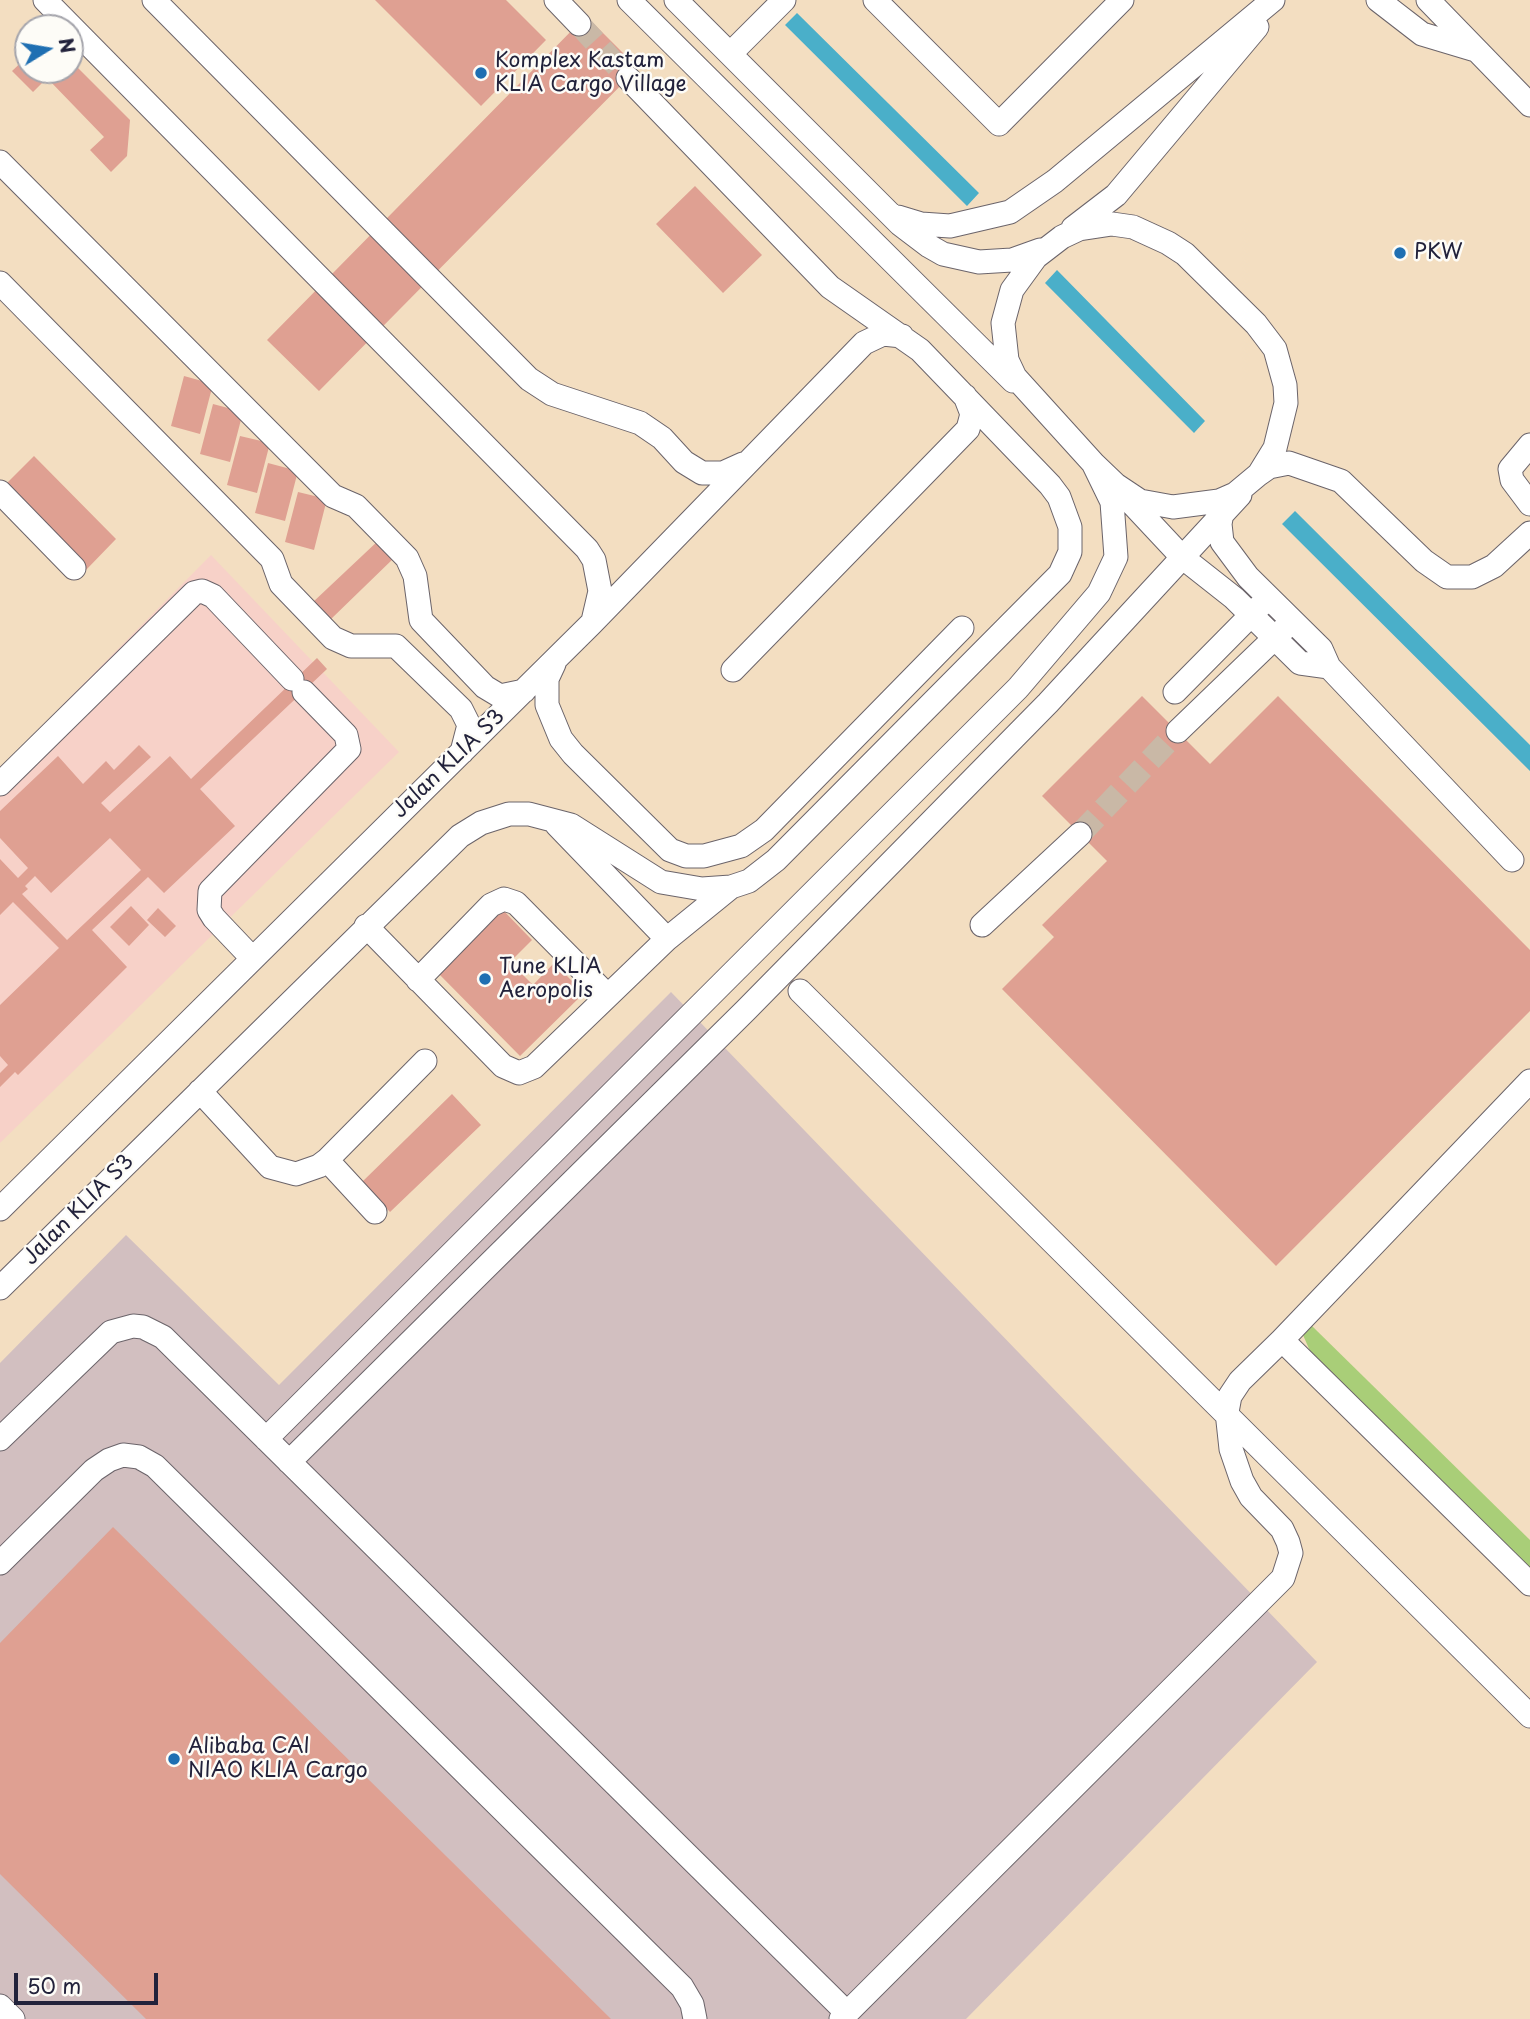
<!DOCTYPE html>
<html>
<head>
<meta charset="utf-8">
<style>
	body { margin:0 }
	#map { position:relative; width:1530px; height:2019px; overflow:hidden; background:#f3dec1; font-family:"Playpen Sans",sans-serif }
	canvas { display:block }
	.north { position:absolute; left:14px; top:14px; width:70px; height:70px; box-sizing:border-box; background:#fdfcf7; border:2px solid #a5a5ac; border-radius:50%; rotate:79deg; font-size:19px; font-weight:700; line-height:28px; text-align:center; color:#22223b }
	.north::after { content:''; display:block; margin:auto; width:24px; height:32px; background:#1f6fb2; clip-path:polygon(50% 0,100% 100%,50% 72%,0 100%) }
	.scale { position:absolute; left:14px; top:1973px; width:144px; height:32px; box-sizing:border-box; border:4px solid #22223b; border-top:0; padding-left:9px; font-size:21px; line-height:24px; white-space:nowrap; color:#22223b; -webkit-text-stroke:5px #fdfcf7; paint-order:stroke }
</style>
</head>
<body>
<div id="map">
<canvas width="1530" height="2019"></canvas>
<div class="north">N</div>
<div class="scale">50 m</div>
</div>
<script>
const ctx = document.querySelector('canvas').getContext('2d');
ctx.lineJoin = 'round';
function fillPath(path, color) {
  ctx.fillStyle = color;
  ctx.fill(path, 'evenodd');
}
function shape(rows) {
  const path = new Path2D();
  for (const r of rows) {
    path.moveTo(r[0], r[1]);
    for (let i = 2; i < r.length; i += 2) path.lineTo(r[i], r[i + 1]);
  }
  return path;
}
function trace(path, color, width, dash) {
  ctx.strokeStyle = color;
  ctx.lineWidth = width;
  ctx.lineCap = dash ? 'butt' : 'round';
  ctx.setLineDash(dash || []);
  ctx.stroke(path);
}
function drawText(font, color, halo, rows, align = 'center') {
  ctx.font = font + ' "Playpen Sans",sans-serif';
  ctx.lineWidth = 5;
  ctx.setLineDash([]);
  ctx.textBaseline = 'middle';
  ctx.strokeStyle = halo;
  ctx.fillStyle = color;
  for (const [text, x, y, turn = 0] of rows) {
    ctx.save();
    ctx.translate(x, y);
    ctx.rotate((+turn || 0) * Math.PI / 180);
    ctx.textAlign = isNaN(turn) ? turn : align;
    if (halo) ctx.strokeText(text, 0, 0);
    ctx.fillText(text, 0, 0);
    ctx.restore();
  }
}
fillPath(shape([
	[211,555,399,752,0,1143,0,768]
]), '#f7d1c8');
fillPath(shape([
	[671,992,1317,1662,966,2019,0,2019,0,1363,126,1235,279,1385]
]), '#d2bfc0');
fillPath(shape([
	[1312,1326,1530,1540,1530,1568,1310,1351,1303,1335]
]), '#a9ce78');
fillPath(shape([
	[797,13,979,193,967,206,785,25],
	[1057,270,1205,421,1194,433,1045,283],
	[1295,511,1530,745,1530,771,1282,524]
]), '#4aafc9');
fillPath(shape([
	[375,0,506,0,546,40,481,106],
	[586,16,638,68,319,391,267,340],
	[28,56,28,70,70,70,70,60,130,120,127,156,111,172,90,150,104,137,47,78,33,92,12,71],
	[695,186,762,255,723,293,656,224],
	[184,376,213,384,200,434,171,426],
	[213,404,243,412,230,462,200,454],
	[240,436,270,443,257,493,227,485],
	[34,456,116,539,85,571,2,488],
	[268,463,298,471,285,521,255,513],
	[298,492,327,499,314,550,285,542],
	[380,539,396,556,329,621,312,603],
	[317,658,327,669,200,789,235,826,164,893,148,877,92,930,127,967,18,1075,15,1072,0,1087,0,1073,8,1065,0,1056,0,1005,59,948,13,902,0,915,0,859,18,878,28,868,0,838,0,811,58,756,83,784,106,761,114,770,139,745,151,757,101,803,110,812,170,756,191,779],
	[110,838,141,870,67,940,22,894,28,889,25,886,35,876,51,893],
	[1142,696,1210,764,1278,696,1530,950,1530,1011,1276,1266,1002,989,1054,937,1042,925,1107,861,1042,796],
	[131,906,149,925,129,946,110,927],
	[158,908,176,926,165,937,147,920],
	[501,908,532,940,510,962,533,985,554,963,584,993,520,1056,437,972],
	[452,1094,481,1125,390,1212,362,1182],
	[113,1527,611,2019,146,2019,0,1874,0,1643]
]), '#dfa092');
trace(shape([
	[579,24,628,78],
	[1080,834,1178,731]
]), '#c9b8a6', 23, [23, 11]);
const minor = shape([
	[45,0,587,549,594,560,600,591,593,621],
	[154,0,529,379,552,394,640,423,662,438,684,462,702,473,723,473,743,464],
	[556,0,579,24],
	[629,0,1013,381],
	[676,0,900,224,929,246,943,254,979,262,1012,260,1040,250],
	[875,0,999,124,1122,0],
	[1378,0,1422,34,1472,49],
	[1428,0,1530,105],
	[730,54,784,0],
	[0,162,333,496,356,506,407,558,415,576,421,620,485,687,500,696,524,691],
	[898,217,921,224,950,226,1010,212,1055,181,1273,0],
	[1073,228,1116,195,1257,27],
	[0,283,272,559,281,584,333,638,351,646,396,646,461,709,469,725,462,752],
	[1530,445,1510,469,1512,480,1530,504],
	[1259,474,1269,467,1289,463,1341,481,1424,561,1447,577,1472,577,1494,566,1530,533],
	[0,492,74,568],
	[1124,495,1182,557,1234,598,1300,663,1329,667],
	[1222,513,1220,524,1222,542,1248,577,1321,649,1329,667,1512,860],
	[554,664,547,679,547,705,561,739,573,754,670,850,686,856,704,856,741,846,764,830,962,628],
	[733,670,968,429,972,414,965,396],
	[1175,692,1263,603],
	[1178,731,1285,628],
	[0,784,194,593,202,591,213,596,292,679],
	[557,825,667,939],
	[982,925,1080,834],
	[366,926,503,1066,519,1073,534,1067,667,939,731,887],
	[252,958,214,918,209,910,210,891,349,749,346,735,304,692],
	[418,980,491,905,504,899,516,903,607,995],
	[800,991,1530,1716],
	[1530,1081,1282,1340,1530,1584],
	[200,1091,270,1167,296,1174,319,1166,327,1160],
	[0,1209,591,624,864,343,883,334,902,336],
	[375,1212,327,1160,425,1061],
	[0,1288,460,836,481,823,509,814,529,814,571,825,661,882,702,889,731,887,749,881,776,860,1060,574,1070,552,1070,527,1059,497,1050,485,920,350,830,287,628,78],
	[0,1439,111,1332,133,1326,143,1327,163,1337,847,2013],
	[266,1439,1018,688,1099,593,1116,557,1112,502,1093,463,1015,377,1007,360,1003,323,1012,290,1036,257,1062,237,1079,229,1112,224,1133,227,1168,243,1185,254,1256,324,1275,349,1285,385,1286,403,1275,448,1259,474,1235,494,1219,501,1173,507,1140,501,1116,485,1093,463],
	[289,1462,746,1010,1048,703,1240,495],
	[0,1563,94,1470,109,1460,123,1455,139,1457,155,1466,682,1987,692,2004,695,2019],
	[0,2006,13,2019],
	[841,2019,1283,1578,1291,1553,1288,1542,1282,1529,1251,1497,1242,1481,1231,1449,1227,1412,1230,1396,1240,1381,1282,1340]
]);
trace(minor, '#6b646a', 25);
trace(minor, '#fff', 23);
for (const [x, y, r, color] of [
	[481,73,7,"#1f6fb2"],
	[1400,253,7,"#1f6fb2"],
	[485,979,7,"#1f6fb2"],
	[174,1759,7,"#1f6fb2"]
]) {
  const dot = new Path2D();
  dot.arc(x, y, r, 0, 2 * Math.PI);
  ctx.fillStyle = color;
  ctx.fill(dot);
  trace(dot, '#fdfcf7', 2.5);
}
drawText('21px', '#22223b', '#fdfcf7', [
	["Komplex Kastam",495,61],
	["KLIA Cargo Village",495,85],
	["PKW",1414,253],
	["Tune KLIA",499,967],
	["Aeropolis",499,991],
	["Alibaba CAI",188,1747],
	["NIAO KLIA Cargo",188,1771]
], 'left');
drawText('21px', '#22223b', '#fdfcf7', [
	["Jalan KLIA S3",449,764,-44],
	["Jalan KLIA S3",79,1210,-45]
]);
</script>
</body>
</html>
